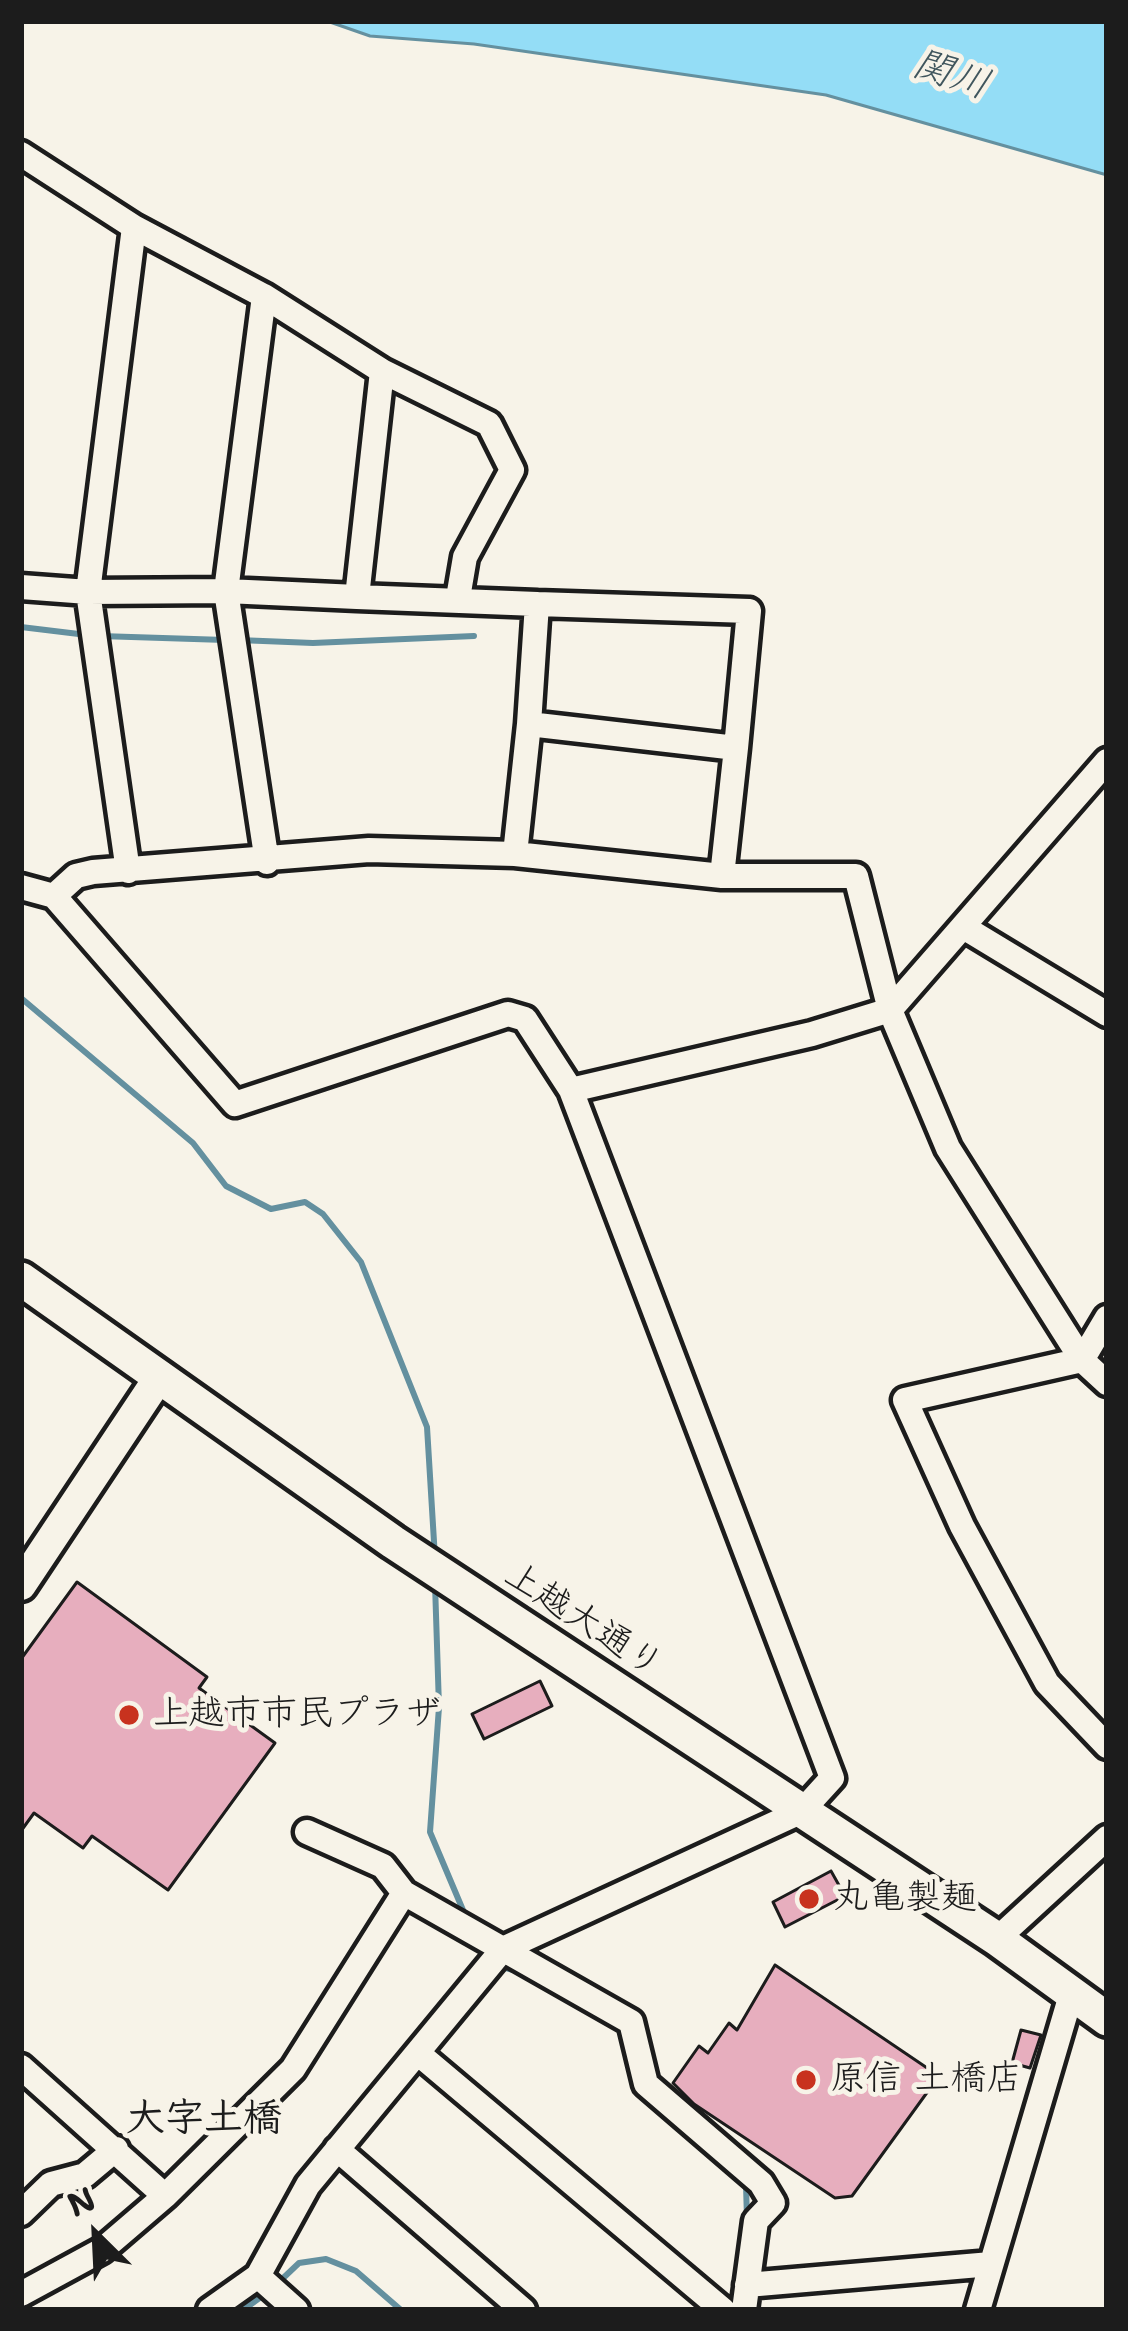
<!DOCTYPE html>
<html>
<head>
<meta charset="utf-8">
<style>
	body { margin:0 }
	#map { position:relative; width:1128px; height:2331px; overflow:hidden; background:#f7f3e8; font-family:"Shantell Sans",sans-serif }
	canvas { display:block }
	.frame { position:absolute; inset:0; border:24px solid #1c1c1c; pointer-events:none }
	.north { position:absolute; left:36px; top:2175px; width:120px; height:120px; -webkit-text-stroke:9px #f7f3e8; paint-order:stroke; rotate:336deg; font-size:33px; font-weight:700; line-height:48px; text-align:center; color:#1c1c1c }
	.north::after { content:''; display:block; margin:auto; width:42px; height:54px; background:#1c1c1c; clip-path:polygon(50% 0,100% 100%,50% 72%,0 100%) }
</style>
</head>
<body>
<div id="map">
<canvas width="1128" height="2331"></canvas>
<div class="frame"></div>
<div class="north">N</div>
</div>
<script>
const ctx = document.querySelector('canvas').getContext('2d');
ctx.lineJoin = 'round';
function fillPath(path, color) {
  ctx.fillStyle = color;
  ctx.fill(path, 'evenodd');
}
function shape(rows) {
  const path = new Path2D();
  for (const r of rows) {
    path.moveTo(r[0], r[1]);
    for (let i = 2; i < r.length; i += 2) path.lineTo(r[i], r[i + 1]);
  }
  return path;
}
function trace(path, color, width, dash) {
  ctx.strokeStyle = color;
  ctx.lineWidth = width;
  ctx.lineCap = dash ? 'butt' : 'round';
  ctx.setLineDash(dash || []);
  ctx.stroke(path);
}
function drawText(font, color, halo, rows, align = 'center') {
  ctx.font = font + ' "Shantell Sans","Klee One",sans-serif';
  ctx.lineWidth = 10;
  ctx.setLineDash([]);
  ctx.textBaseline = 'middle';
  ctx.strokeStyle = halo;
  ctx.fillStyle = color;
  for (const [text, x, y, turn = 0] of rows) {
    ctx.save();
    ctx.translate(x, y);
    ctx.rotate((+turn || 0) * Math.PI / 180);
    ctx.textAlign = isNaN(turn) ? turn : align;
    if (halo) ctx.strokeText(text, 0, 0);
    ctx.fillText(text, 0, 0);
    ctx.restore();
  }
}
const water = shape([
	[327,21,1107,21,1107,175,826,95,474,44,370,36,327,21]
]);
fillPath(water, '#94ddf6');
trace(water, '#64909f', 3);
trace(shape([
	[21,627,87,635],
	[100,636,225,640],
	[238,640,313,643,474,636],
	[21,998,193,1143,226,1186,271,1209,305,1202,323,1214,361,1262,427,1427,435,1558],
	[435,1584,439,1707,430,1832,468,1922],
	[498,1966,525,1973],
	[746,2185,747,2219],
	[279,2282,299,2263,326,2259,356,2271,401,2310],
	[243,2310,269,2291]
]), '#64909f', 6);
const building = shape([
	[77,1582,207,1677,199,1688,275,1743,168,1890,92,1836,83,1848,34,1813,21,1831,21,1659,77,1582],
	[540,1681,552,1706,484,1739,472,1714,540,1681],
	[831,1871,845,1896,785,1927,773,1902,831,1871],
	[775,1965,939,2076,852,2196,835,2198,694,2104,673,2083,699,2046,708,2053,729,2023,737,2030,775,1965],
	[1021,2030,1041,2035,1030,2068,1012,2063,1021,2030]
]);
fillPath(building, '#e7aebe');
trace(building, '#1c1c1c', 3);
const minor = shape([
	[21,154,134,227],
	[264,296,226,591,88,592,134,227,264,296,382,371,357,597,226,591,267,862],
	[382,371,489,424,512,470,465,557,458,598],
	[21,587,88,592,128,871],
	[357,597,537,604],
	[515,854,722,876,736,748],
	[722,876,856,876,890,1010,948,1148,1082,1360,1107,1383],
	[21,887,54,896,235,1104,508,1014,525,1019,571,1090,832,1778,802,1811,503,1949,308,2185,258,2276,210,2310],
	[54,896,76,876,93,872,369,850,515,854,529,724,736,748,749,611,537,604,529,724],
	[965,928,1107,1014],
	[571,1090,812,1034,890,1010,1107,761],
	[1107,1318,1082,1360,905,1400,962,1526,1047,1683,1107,1746],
	[307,1832,383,1866,404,1893],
	[997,1939,1107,1838],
	[420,2055,723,2310],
	[21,2067,165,2196,293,2069,404,1893,631,2022,646,2084,761,2183,773,2203,756,2221,744,2310],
	[337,2149,523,2310],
	[21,2213,51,2184,85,2175,116,2149],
	[258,2276,296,2310],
	[747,2285,991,2264],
	[21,2294,102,2250,165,2196],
	[978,2310,1071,1995]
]);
const tertiary = shape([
	[21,1585,160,1376]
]);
const secondary = shape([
	[21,1279,393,1542,997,1939,1107,2019]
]);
trace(minor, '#1c1c1c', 33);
trace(tertiary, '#1c1c1c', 39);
trace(secondary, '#1c1c1c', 42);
trace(minor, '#f7f3e8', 24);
trace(tertiary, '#f7f3e8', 30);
trace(secondary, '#f7f3e8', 33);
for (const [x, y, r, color] of [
	[129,1715,12,"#c8321e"],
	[809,1899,12,"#c8321e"],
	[806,2080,12,"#c8321e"]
]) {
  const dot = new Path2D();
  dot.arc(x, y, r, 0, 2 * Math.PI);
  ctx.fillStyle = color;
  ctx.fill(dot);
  trace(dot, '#f7f3e8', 4.5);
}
drawText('36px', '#1c1c1c', '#f7f3e8', [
	["上越大通り",583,1621,33]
]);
drawText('36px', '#1c1c1c', '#f7f3e8', [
	["上越市市民プラザ",153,1715],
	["丸亀製麺",833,1899],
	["原信 土橋店",830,2080]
], 'left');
drawText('italic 39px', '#40565d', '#f7f3e8', [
	["関川",951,76,19]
]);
drawText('bold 39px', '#1c1c1c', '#f7f3e8', [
	["大字土橋",204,2120]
]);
</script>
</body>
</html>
